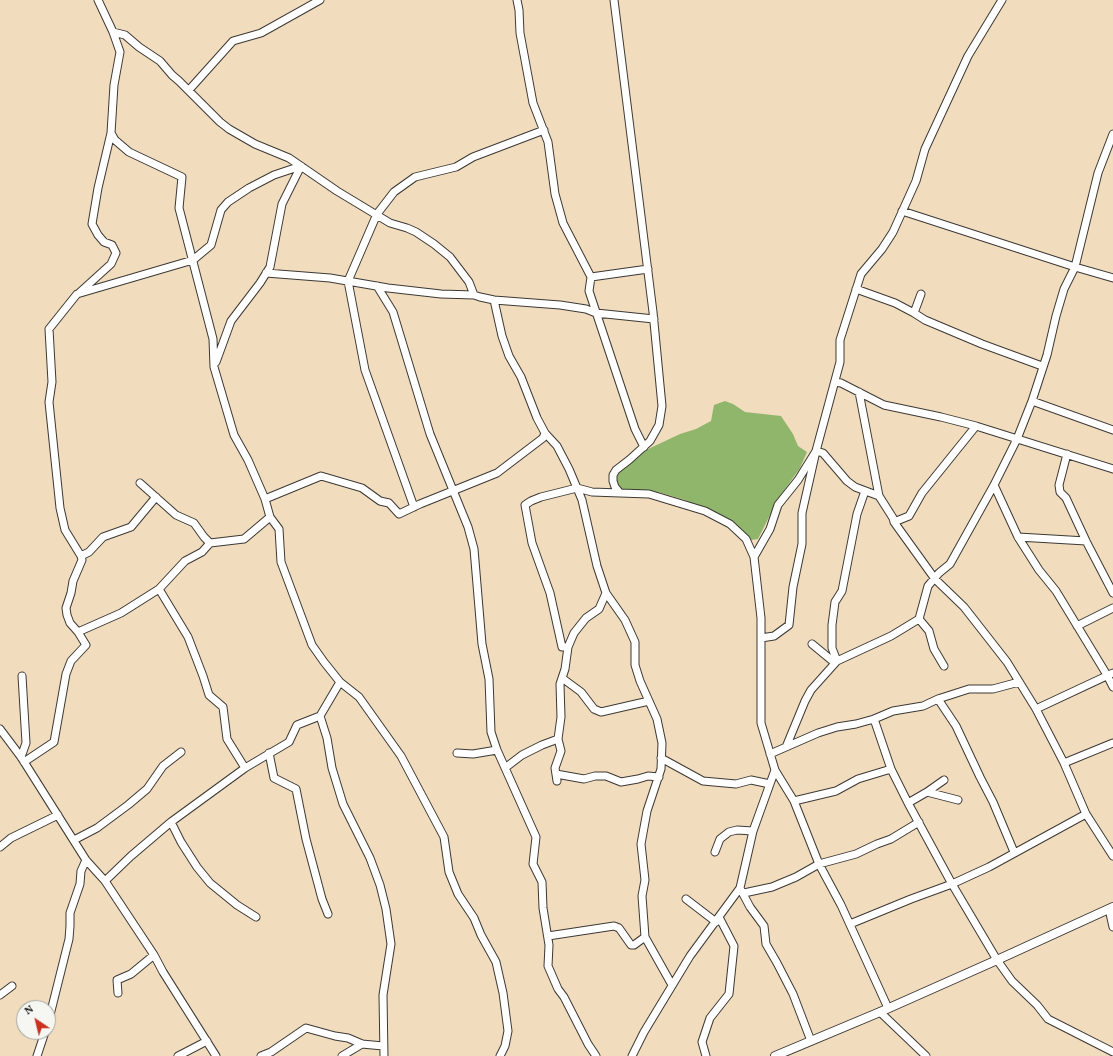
<!DOCTYPE html>
<html>
<head>
<meta charset="utf-8">
<style>
	body { margin:0 }
	#map { position:relative; width:1113px; height:1056px; overflow:hidden; background:#f1dcbe; font-family:Vollkorn,serif }
	canvas { display:block }
	.north { position:absolute; left:16px; top:1000px; width:40px; height:40px; box-sizing:border-box; background:#f6f6f2; border:1px solid #9f9f9c; border-radius:50%; rotate:325deg; font-size:11px; font-weight:700; line-height:16px; text-align:center; color:#1c1c1c }
	.north::after { content:''; display:block; margin:auto; width:14px; height:18px; background:#c8321e; clip-path:polygon(50% 0,100% 100%,50% 72%,0 100%) }
</style>
</head>
<body>
<div id="map">
<canvas width="1113" height="1056"></canvas>
<div class="north">N</div>
</div>
<script>
const ctx = document.querySelector('canvas').getContext('2d');
ctx.lineJoin = 'round';
function fillPath(path, color) {
  ctx.fillStyle = color;
  ctx.fill(path, 'evenodd');
}
function shape(rows) {
  const path = new Path2D();
  for (const r of rows) {
    path.moveTo(r[0], r[1]);
    for (let i = 2; i < r.length; i += 2) path.lineTo(r[i], r[i + 1]);
  }
  return path;
}
function trace(path, color, width, dash) {
  ctx.strokeStyle = color;
  ctx.lineWidth = width;
  ctx.lineCap = dash ? 'butt' : 'round';
  ctx.setLineDash(dash || []);
  ctx.stroke(path);
}
fillPath(shape([
	[725,401,733,404,745,412,781,416,793,434,798,446,807,452,800,468,778,499,758,539,751,540,742,532,724,520,685,500,658,492,624,491,617,486,616,480,619,472,631,462,646,450,680,434,696,429,711,421,714,405]
]), '#90b66c');
const minor = shape([
	[98,0,113,32,125,35,139,47,160,61,172,75,179,81,220,122,229,129,255,144,289,158,337,191,390,223,407,228,416,232,434,244,450,257,469,282,474,295,480,297,494,300,502,336,509,356,521,377,537,418,545,433,557,446,569,469,577,488,582,500,597,566,606,593,625,620,635,642,635,665,640,681,657,719,662,743,661,769,647,811,641,844,645,880,642,896,645,937,672,985],
	[517,0,519,10,520,33,533,103,548,142,555,194,563,223,591,277,648,269],
	[614,0,653,312,662,406,659,425,650,441,629,460,616,470,613,475,613,481,615,487,620,493,649,494,705,511,730,524,746,539,754,557,761,618,761,723,775,770,753,831,740,888,690,956,644,1032,632,1056],
	[113,32,120,52,114,85,111,133,115,140,129,152,182,177,179,208,213,339,214,367,234,435,248,460,265,499],
	[189,90,233,41,261,33,320,0],
	[902,211,1075,267,1113,278],
	[266,273,330,278,388,288,441,294,474,295],
	[591,277,589,291,635,429,644,447],
	[377,286,393,312,430,434,468,527,474,549,482,644,489,679,491,732,497,750,536,837,533,864,542,882,543,908,549,945,548,966,558,989,564,997,588,1044,596,1056],
	[856,289,895,303,914,313],
	[79,293,111,264,116,253,112,245,104,242,98,235,92,224,98,188,111,133],
	[921,294,914,313,925,320,982,344,1042,366],
	[494,300,560,305,586,309,596,313,654,319],
	[216,362,231,321,260,283,270,267,282,204,301,166],
	[835,382,841,383,884,405,941,417,976,426],
	[859,392,879,496],
	[1032,401,1113,430],
	[1067,454,1059,485,1060,492,1066,498,1086,541,1113,593],
	[140,483,176,515,194,523,204,537,210,543,202,552,185,561,159,589],
	[994,485,1018,537,1039,570,1056,591,1107,675,1113,687],
	[414,507,365,370,348,281,377,214,394,192,415,177,456,167,473,157,544,130],
	[270,517,265,499,321,476,362,488,380,501,389,503,399,514,420,504,497,473,543,438,545,433],
	[894,522,909,516,922,493,976,426,1113,469],
	[1018,537,1086,541],
	[210,543,244,539,270,517,279,529,281,562,312,645,324,662,340,682,359,697,401,756,444,837,449,872,458,894,474,918,481,935,496,962,503,993,508,1031,505,1046,500,1056],
	[81,556,65,530,60,508,49,402,52,382,49,329,77,294,193,260,211,245,221,210,228,202,249,188,274,175,301,166],
	[754,557,770,529,778,505,798,480,816,451,840,362,840,340,861,274,882,249,893,232,916,181,925,149,968,56,1002,0],
	[919,619,929,631,934,649,944,666],
	[1077,626,1113,608],
	[78,632,121,613,159,589,188,637,203,676,209,695,223,707,227,739,245,768],
	[761,638,774,636,789,625,793,587,802,544,802,513,816,451,823,453,847,481,855,487,879,496,893,518,894,522,935,579,964,607,1007,662,1036,709,1064,763,1086,814,1113,856],
	[812,644,835,663],
	[568,647,562,647,550,593,532,543,525,505,531,501,541,497,577,488,592,492,620,493],
	[837,661,832,648,832,625,835,602,842,591,857,514,865,491],
	[562,678,581,692,594,709,601,712,649,701],
	[1019,682,993,689,969,689,938,699,923,706,893,711,874,719,891,769,908,803,952,884,997,960,1012,981,1037,1005,1048,1019,1113,1052],
	[938,699,956,726,980,777,993,802,1014,852],
	[1036,709,1113,673],
	[320,716,327,738,332,768,343,804,370,858,380,885,386,909,391,944,383,995,384,1056],
	[0,729,21,757,86,860,105,881,154,955,163,972,216,1056],
	[786,747,818,733,837,727,856,724,874,719],
	[269,753,274,778,296,789,306,839,322,899,328,914],
	[457,753,473,754,497,750],
	[770,754,786,747,805,701,811,690,837,661,891,636,919,619,928,586,939,573,950,564,994,485,1017,439,1032,401,1047,355,1056,316,1064,289,1075,267,1098,173,1113,134],
	[21,757,26,743,22,676],
	[661,758,703,781,736,784,751,780,770,784],
	[24,762,54,742,66,674,71,661,86,645,78,632,70,623,67,615,66,608,71,593,73,581,82,560,81,556,89,552,103,537,131,527,156,497],
	[1064,763,1113,743],
	[505,768,522,755,542,745,558,739],
	[775,770,794,801,819,864,841,905,888,1008],
	[556,774,584,779,595,776,606,776,621,782,638,779,648,776,659,777],
	[557,781,555,768,561,751,558,739,561,717,560,684,565,669,568,647,574,633,586,618,599,609,606,593],
	[927,792,944,780],
	[794,801,836,791,858,779,891,769],
	[908,803,927,792,958,800],
	[171,822,181,842,197,867,210,883,237,905,256,917],
	[74,840,97,828,128,805,147,789,163,766,181,752],
	[0,847,11,838,58,815],
	[715,852,720,839,729,832,737,830,753,831],
	[105,881,131,856,171,822,245,768,289,742,297,725,320,716,340,682],
	[741,890,750,907,764,926,766,944,777,963,793,994,811,1041],
	[744,893,772,887,796,877,819,864,856,854,877,844,891,839,919,822],
	[686,899,716,922],
	[1109,909,1113,927],
	[850,924,911,899,952,884,989,867,1086,814],
	[548,936,614,926,619,928,631,945,634,945,645,937],
	[118,993,117,980,131,974,154,955],
	[0,995,12,986],
	[880,1012,926,1056],
	[48,1023,69,939,70,926,70,913,80,884,81,871,86,860],
	[37,1056,45,1032],
	[178,1056,207,1041],
	[261,1056,271,1052,306,1028,335,1036,348,1038,362,1044,383,1046],
	[342,1056,362,1044],
	[706,1056,702,1042,710,1018,729,994,734,946,719,917]
]);
const tertiary = shape([
	[775,1056,880,1012,997,960,1113,907]
]);
trace(minor, '#3c3934', 9);
trace(tertiary, '#3c3934', 10);
trace(minor, '#fff', 7);
trace(tertiary, '#fff', 8);
</script>
</body>
</html>
